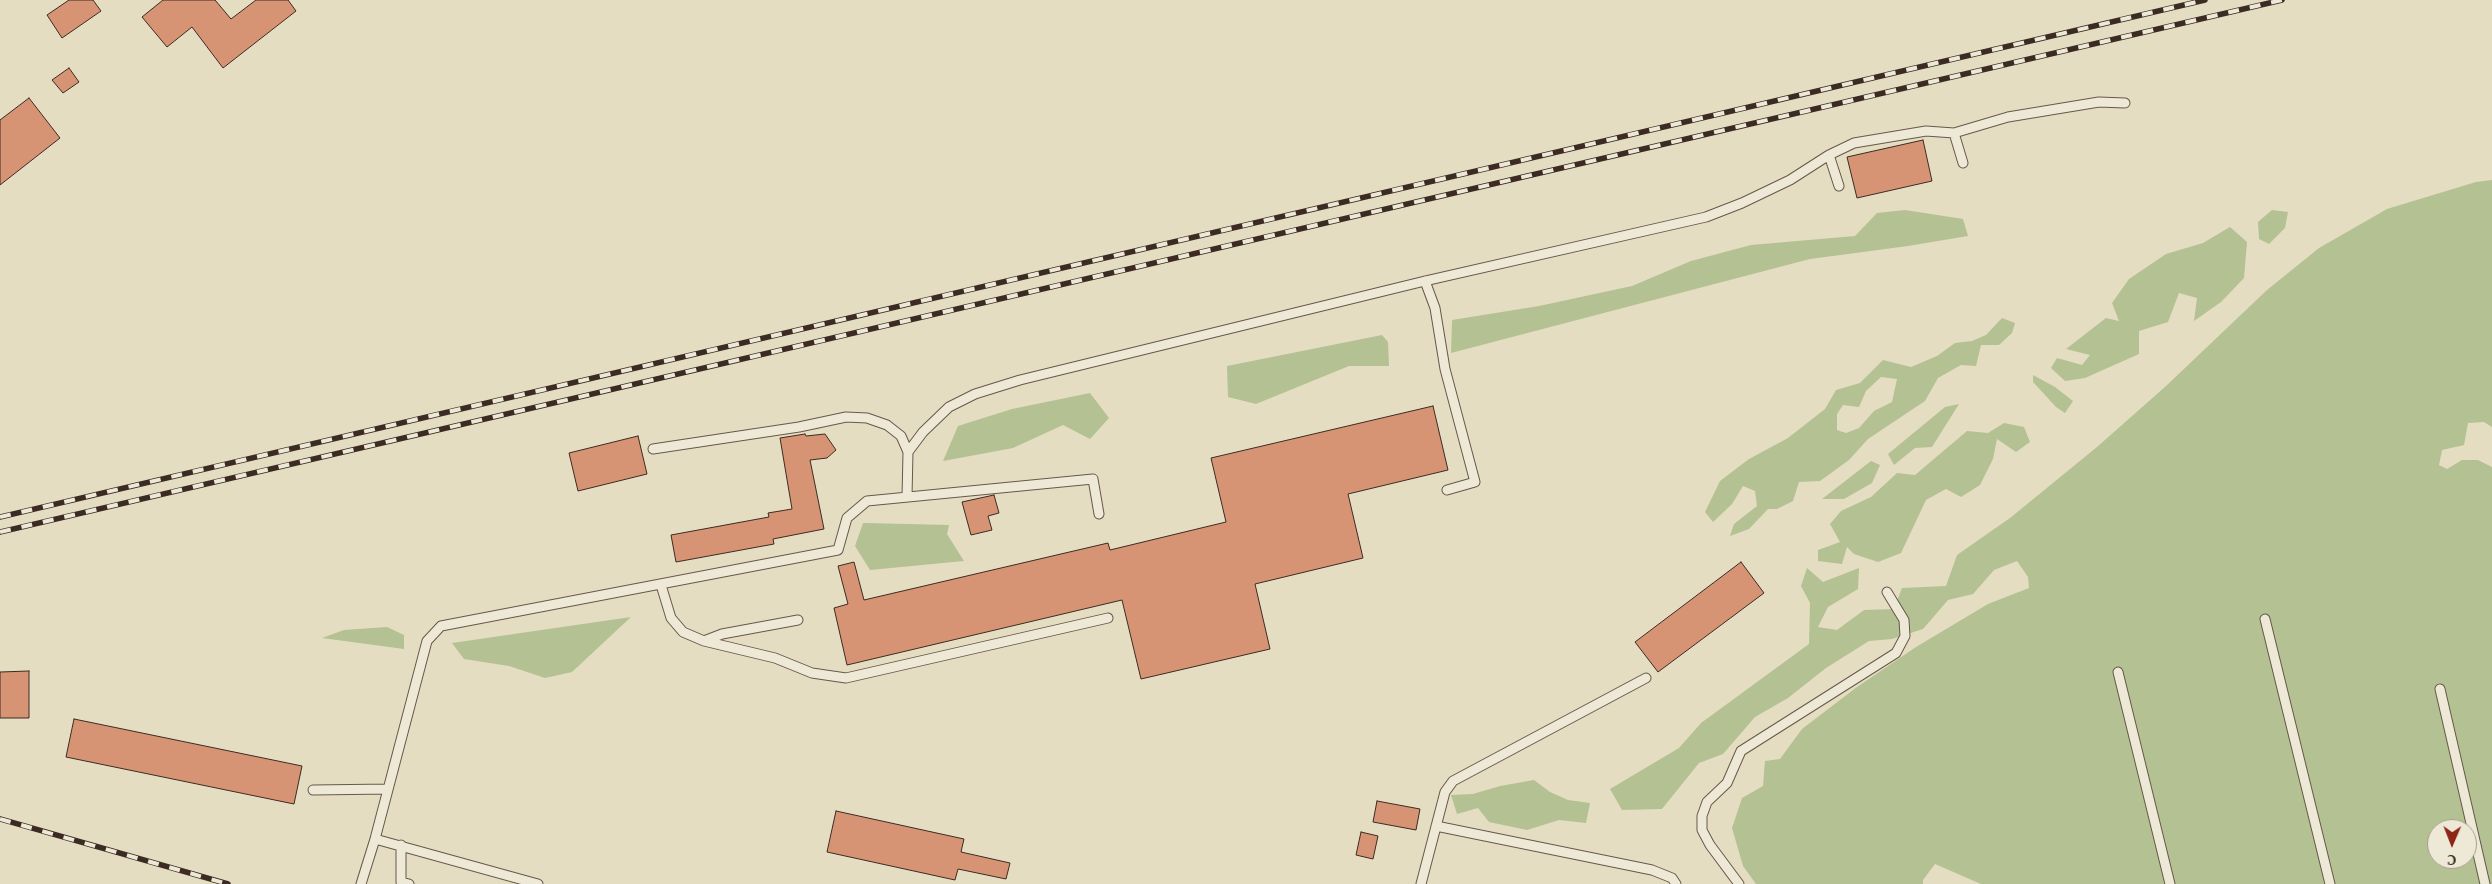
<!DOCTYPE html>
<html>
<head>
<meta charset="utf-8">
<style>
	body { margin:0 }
	#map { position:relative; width:2492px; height:884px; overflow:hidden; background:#e5ddc1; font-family:Vollkorn,serif }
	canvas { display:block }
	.north { position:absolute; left:2427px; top:819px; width:50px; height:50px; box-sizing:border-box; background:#eee9d7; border:1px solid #a69d8f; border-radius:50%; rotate:181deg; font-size:14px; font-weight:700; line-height:20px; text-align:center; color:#3b2b23 }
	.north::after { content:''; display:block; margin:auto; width:18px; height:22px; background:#8f2418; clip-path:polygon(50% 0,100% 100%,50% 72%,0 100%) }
</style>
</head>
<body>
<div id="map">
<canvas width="2492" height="884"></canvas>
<div class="north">С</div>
</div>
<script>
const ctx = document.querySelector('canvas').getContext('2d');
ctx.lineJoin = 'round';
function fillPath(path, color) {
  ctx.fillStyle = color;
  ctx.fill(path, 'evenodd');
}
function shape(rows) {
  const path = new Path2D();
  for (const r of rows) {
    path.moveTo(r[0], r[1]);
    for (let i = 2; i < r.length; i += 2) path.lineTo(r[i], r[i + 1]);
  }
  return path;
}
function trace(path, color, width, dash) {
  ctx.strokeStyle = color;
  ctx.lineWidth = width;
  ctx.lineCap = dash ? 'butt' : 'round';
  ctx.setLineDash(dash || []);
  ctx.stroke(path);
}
fillPath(shape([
	[2492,180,2492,427,2484,422,2468,423,2464,445,2442,450,2439,465,2447,469,2462,460,2478,460,2492,467,2492,884,1981,884,1935,864,1923,880,1923,884,1756,884,1743,866,1732,828,1742,798,1763,786,1765,761,1780,759,1802,729,1857,687,1916,647,1988,604,2029,588,2028,577,2017,561,1994,570,1973,594,1948,600,1923,629,1892,639,1869,641,1826,668,1788,698,1755,717,1723,754,1699,763,1662,809,1622,810,1610,789,1679,748,1701,723,1809,644,1810,603,1801,586,1807,568,1823,582,1859,568,1858,589,1828,607,1818,627,1837,630,1864,610,1894,609,1902,588,1946,586,1957,555,2010,518,2097,447,2166,386,2267,290,2319,248,2387,209,2476,182],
	[2437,829,2467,829,2467,859,2437,859],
	[1905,210,1963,219,1968,236,1908,246,1810,259,1451,353,1452,320,1539,306,1632,286,1691,261,1751,245,1855,236,1877,213],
	[2272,210,2288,212,2285,228,2269,244,2259,239,2258,222],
	[2230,227,2247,242,2244,278,2221,302,2194,321,2197,298,2179,293,2168,322,2139,331,2139,354,2085,378,2065,381,2051,368,2057,358,2082,365,2090,355,2066,349,2106,318,2119,321,2112,303,2129,279,2166,254,2203,243],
	[2002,318,2015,323,2012,333,1999,345,1981,345,1976,366,1961,365,1938,378,1925,401,1868,439,1849,460,1820,481,1799,482,1793,501,1777,509,1768,509,1749,529,1730,536,1734,524,1757,506,1755,491,1743,486,1732,504,1713,522,1705,512,1720,481,1749,459,1788,438,1825,409,1836,390,1860,383,1883,360,1911,367,1937,356,1955,343,1972,341,1986,335],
	[1881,377,1897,379,1892,402,1874,411,1859,428,1846,433,1837,430,1837,414,1843,405,1859,407,1866,391],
	[1382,335,1388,342,1389,366,1349,366,1256,404,1228,397,1227,366],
	[2033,375,2055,387,2073,401,2065,413,2056,407,2033,382],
	[1090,393,1109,418,1090,439,1063,425,1013,448,943,461,958,426,1012,409],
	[1959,404,1932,447,1915,448,1894,465,1888,454,1945,407],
	[2004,423,2024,427,2030,442,2016,452,1997,439,1993,459,1980,485,1961,497,1946,489,1926,500,1901,553,1878,562,1854,554,1847,547,1842,564,1818,561,1818,550,1840,542,1830,524,1841,511,1871,497,1897,473,1915,475,1967,431,1988,433],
	[1871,461,1880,465,1872,483,1844,499,1822,499],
	[863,523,949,525,947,534,964,561,870,570,855,546],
	[631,617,572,672,545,678,509,666,464,659,452,643],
	[387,627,404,635,404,649,322,638,344,630],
	[1534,780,1550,792,1568,800,1590,803,1586,823,1559,820,1527,830,1489,822,1478,808,1457,814,1451,795,1473,794,1500,786]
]), '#b4c193');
const building = shape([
	[69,0,93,0,101,11,62,38,47,15,69,0],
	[163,0,215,0,231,19,256,0,288,0,296,11,223,68,192,27,167,47,142,17,163,0],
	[69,68,79,82,63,93,52,80,69,68],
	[29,98,60,138,0,185,0,120,29,98],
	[1923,140,1932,181,1857,198,1847,157,1923,140],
	[1433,406,1448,470,1348,494,1363,558,1255,584,1270,649,1141,679,1122,600,847,665,834,608,848,604,838,566,854,562,864,600,1108,543,1110,550,1226,522,1211,458,1433,406],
	[805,434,806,436,825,434,836,450,827,458,810,460,824,529,773,539,774,544,676,562,671,535,769,517,768,513,792,509,780,438,805,434],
	[638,436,647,474,578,491,569,453,638,436],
	[994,495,999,513,988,516,992,530,971,535,962,502,994,495],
	[1741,562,1764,593,1658,672,1635,642,1741,562],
	[29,671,29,718,0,718,0,672,29,671],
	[74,719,302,766,294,804,66,757,74,719],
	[1377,801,1420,809,1416,830,1373,822,1377,801],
	[836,811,964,839,961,852,1010,863,1006,879,958,869,955,880,827,852,836,811],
	[1361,832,1378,836,1373,859,1356,855,1361,832]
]);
fillPath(building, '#d69474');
trace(building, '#3b2b23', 1);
const service = shape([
	[1954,133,2008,117,2099,102,2125,103],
	[1829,155,1839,186],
	[1425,281,1435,308,1445,369,1475,482,1447,490],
	[653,449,799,427,846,417,867,418,887,425,901,436,908,452,907,497],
	[908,452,923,432,949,407,975,394,1020,380,1425,281,1706,217,1742,203,1790,180,1829,155,1854,143,1926,131,1954,133,1963,163],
	[661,585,671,618,683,632,704,641,775,658,812,673,846,678,1108,618],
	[2265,619,2330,884],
	[704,641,722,634,798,620],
	[2118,672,2170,884],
	[2440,689,2485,884],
	[313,790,388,789],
	[1436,826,1652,870,1672,878,1676,884],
	[375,839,538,884],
	[401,845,401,882,409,884],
	[361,884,375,839,427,641,441,626,838,550,847,518,867,501,1093,479,1099,514],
	[1421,884,1445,792,1453,781,1646,678],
	[1739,884,1710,845,1702,830,1702,816,1707,802,1727,783,1741,751,1896,653,1905,636,1904,620,1887,592]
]);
trace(service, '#66584a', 11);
trace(service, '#eee9d7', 9);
const rail = shape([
	[0,517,2205,0],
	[0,532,2282,0],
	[0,819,228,884]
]);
trace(rail, '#3b2b23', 5.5);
trace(rail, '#eee9d7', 4, [11]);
</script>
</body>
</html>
